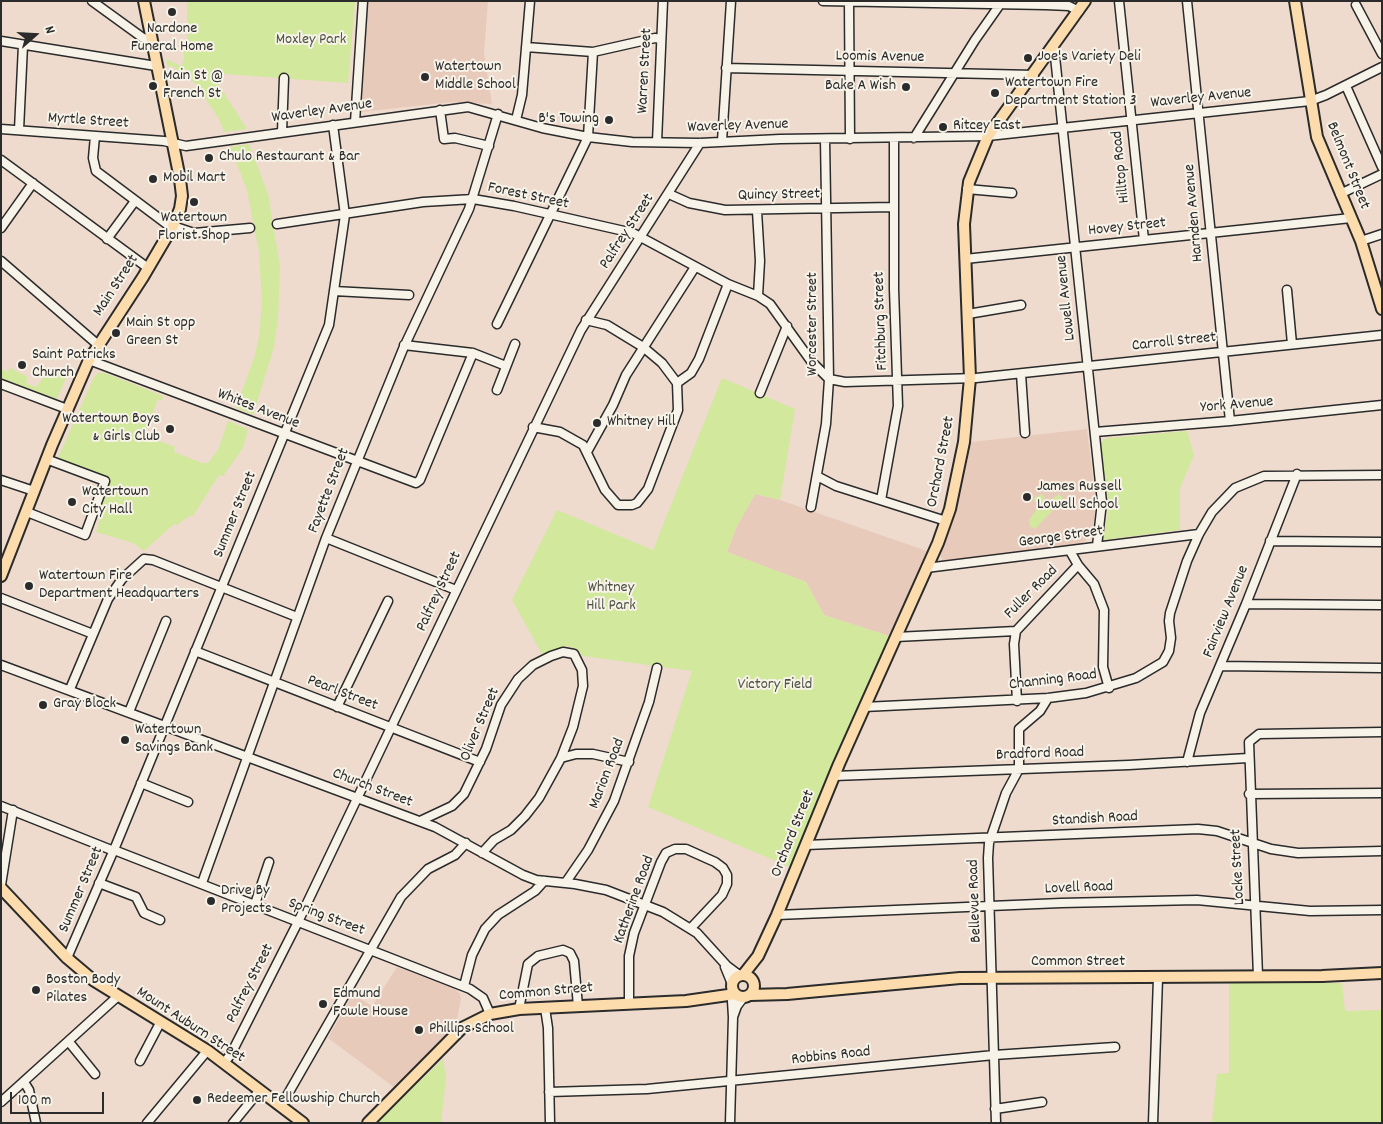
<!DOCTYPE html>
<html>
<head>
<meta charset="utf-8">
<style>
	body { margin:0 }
	#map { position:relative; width:1383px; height:1124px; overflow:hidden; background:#eedbce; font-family:Dekko,sans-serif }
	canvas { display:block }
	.frame { position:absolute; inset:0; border:2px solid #2b2b2b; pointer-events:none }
	.north { position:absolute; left:10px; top:10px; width:50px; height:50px; -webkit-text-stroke:4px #f7f3e8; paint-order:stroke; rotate:71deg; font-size:14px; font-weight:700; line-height:20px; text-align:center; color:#2b2b2b }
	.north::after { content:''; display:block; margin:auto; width:18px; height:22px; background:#2b2b2b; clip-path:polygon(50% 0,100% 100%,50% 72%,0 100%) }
	.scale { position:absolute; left:10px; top:1092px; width:94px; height:22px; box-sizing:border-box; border:2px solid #2b2b2b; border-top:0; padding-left:6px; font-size:15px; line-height:18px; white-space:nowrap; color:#2b2b2b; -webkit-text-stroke:4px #f7f3e8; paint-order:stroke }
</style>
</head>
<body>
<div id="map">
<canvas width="1383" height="1124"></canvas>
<div class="frame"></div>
<div class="north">N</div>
<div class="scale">100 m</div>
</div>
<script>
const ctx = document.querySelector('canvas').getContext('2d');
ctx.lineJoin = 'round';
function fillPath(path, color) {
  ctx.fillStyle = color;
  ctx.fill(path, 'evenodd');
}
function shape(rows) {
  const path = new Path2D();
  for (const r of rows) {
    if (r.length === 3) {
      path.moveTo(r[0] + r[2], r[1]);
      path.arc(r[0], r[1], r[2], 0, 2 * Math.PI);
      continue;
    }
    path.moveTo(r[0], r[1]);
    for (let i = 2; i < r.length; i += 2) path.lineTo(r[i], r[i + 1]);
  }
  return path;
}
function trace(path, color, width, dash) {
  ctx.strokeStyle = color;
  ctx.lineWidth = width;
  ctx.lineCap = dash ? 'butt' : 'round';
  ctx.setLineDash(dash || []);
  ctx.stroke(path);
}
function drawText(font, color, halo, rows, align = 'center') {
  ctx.font = font + ' Dekko,sans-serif';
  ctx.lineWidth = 4;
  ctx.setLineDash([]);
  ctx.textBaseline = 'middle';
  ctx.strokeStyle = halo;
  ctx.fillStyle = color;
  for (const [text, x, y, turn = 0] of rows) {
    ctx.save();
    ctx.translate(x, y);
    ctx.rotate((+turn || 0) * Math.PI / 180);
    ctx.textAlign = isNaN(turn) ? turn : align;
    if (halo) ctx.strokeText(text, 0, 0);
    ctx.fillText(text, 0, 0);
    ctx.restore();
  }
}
fillPath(shape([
	[368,1,488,1,484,54,492,104,452,102,361,112],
	[1087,429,1096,502,1094,521,1090,535,1086,540,1079,545,945,561,942,559,940,555,961,492,971,442],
	[755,494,780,500,927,551,889,636,824,615,806,582,727,552,736,528],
	[397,967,455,989,460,994,461,999,456,1025,395,1088,328,1038,353,994,372,1006]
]), '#e8cabb');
fillPath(shape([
	[187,1,355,1,348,83,211,73,247,129,224,132,219,119,194,82,172,66,168,67,166,59,181,66,184,61,184,44,187,45],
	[249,144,268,194,280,266,278,318,274,347,253,415,236,408,255,355,259,336,262,303,259,252,247,190,230,147],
	[10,368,28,377,26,383,36,387,51,368,67,375,57,399,1,378,1,369,8,372],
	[98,373,105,373,163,396,162,401,158,399,144,435,175,447,174,452,202,463,208,463,218,450,228,421,248,429,243,448,223,476,219,475,193,516,189,516,177,525,174,524,144,551,133,543,96,532,104,509,99,507,108,480,57,460,94,377],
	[722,378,795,409,780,500,755,494,736,528,727,552,806,582,824,615,889,636,849,726,790,867,648,807,692,671,583,656,576,649,567,646,542,654,512,600,557,510,653,550],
	[1187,431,1194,455,1180,488,1180,530,1103,540,1108,511,1101,445,1103,440,1108,438],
	[1042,494,1052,511,1035,529,1030,526,1029,520,1039,506,1034,501,1034,498],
	[1059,494,1068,503,1061,508,1049,501],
	[1229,983,1342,983,1345,1011,1382,1010,1382,1123,1212,1123,1217,1074,1229,1073],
	[443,1059,446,1077,441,1123,376,1123]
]), '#d1e89d');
const minor = shape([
	[92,1,143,38,151,40],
	[823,1,1046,5,1069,6,1079,11],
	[1119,1,1144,240],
	[1187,1,1230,421],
	[849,2,850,139],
	[1356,5,1382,54],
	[1,41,156,66],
	[526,47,593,52,655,38,661,39],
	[1054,47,1102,502,1097,546],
	[726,68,1034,75],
	[1346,86,1382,167],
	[440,110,444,139,455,138,489,146],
	[516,120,522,95,530,1],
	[355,122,363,1],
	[1,129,164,141,186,146,468,107,542,128,588,137,632,142,700,143,780,139,988,136,1310,101,1326,95,1382,67],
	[19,130,23,45],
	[282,132,284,78],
	[95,136,93,158,96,171,172,228],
	[914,138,975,40,1001,3],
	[722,141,731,1],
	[657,142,663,1],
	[1,160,148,268],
	[967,189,1012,193],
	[669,194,689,203,725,210,893,207],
	[1340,194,1382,174],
	[757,211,760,261,758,296,770,304,811,361,829,379,845,382,976,378,1382,335],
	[277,224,423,202,473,199,514,206,633,233,728,284,758,296],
	[173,226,194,233,250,228],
	[1,228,33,183],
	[107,239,135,201],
	[1361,241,1382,234],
	[965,259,1351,218],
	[1,261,97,344],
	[1287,290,1292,344],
	[334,291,409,295],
	[968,314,1021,305],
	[497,324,588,137,593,52],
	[404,345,473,353,506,366],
	[89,360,416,483,420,480,473,353],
	[1021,374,1025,433],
	[677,383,691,373,699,359,728,284],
	[1,384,67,409],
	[497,390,515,344],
	[760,393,787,326],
	[533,427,560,432,583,445,605,490,618,505,632,505,637,503,648,489,678,410,677,383,662,363,643,347,607,325,586,320],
	[1095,432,1230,421,1382,405],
	[588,450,613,405,626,375,695,267],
	[817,476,836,486,946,521],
	[1,480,34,491],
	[881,500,898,406,894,289,894,139],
	[811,507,826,424,829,379,825,139],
	[27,512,85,535,105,481,46,459],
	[326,538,456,590],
	[1270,541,1382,542],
	[1078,565,1094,584,1104,610,1103,667,1109,688],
	[926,568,1199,534],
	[1,598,93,634],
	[1246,604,1382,605],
	[1016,631,1014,644,1017,701],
	[896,637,1016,631,1078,565,1070,551],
	[195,651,480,762],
	[1,665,435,827,523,875,536,880,575,884,606,890,663,912,697,933,727,966,739,975],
	[1220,666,1382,668],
	[70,689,108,599,122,579,144,559,153,560,297,617],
	[337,707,388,601],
	[864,707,1048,698,1086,693,1136,678,1163,662,1169,651,1171,638,1169,621,1170,613,1187,561,1199,534,1212,512,1235,488,1264,476,1382,475],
	[129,712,166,621],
	[561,758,576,754,593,754,629,762],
	[1187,762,1200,713,1246,604,1297,474],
	[834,776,1129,765,1248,758],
	[141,783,188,802],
	[1249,794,1382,793],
	[1,806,114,851],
	[420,821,452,806,464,794,486,749,501,705,518,679,533,665,551,656,563,652,574,654,582,670,583,686,573,727,561,758,539,798,525,816,511,830,494,840,482,853],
	[806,845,1198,829,1217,831,1271,849,1298,853,1382,851],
	[114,850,470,989,483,998,490,1014],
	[566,882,588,850,614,801,649,702,657,668],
	[99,883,136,897,144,913,160,920],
	[202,883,326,538,403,349,469,209,498,114],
	[1,885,13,810],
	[255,904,269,862],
	[777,915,1061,903,1197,900,1310,911,1382,910],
	[67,958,116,845,329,325,345,215,333,125],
	[725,967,732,984],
	[1258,976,1249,742,1259,734,1382,732],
	[464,986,472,955,485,929,498,915,535,891,544,881],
	[735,994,732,1001,733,1017,737,1006,743,998],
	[629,1003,629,956,634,933,661,862,666,853,675,849,686,849,715,862,723,868,727,875,727,884,722,895,691,928],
	[545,1008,548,1028,550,1123],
	[519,1009,528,964,538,956,563,950,570,953,574,961,578,1006],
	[69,1042,95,1074],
	[140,1061,160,1023],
	[224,1063,231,1054,298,922,581,330,700,143],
	[24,1082,29,1090,36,1123],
	[549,1092,647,1089,994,1055,1115,1047],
	[1,1102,117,997],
	[281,1106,401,897,428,869,455,855,466,843],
	[995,1109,1042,1102],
	[147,1123,207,1051],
	[233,1123,260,1090],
	[730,1123,733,1017],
	[996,1123,988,858,989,843,1006,793,1019,769,1019,729,1040,711,1048,698],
	[1153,1123,1158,978]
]);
const major = shape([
	[1295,1,1317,137,1361,241,1382,309],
	[1,576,52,445,89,360,143,277,173,226,180,209,182,196,180,179,144,1],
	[1,888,67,958,93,980,208,1051,303,1123],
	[743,986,11],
	[743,975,758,956,777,915,839,764,938,543,950,509,964,442,970,378,964,224,969,182,988,136,1085,1],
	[750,995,787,994,960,978,1322,976,1382,973],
	[368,1123,462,1028,490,1014,519,1009,686,1001,735,994]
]);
trace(minor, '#2b2b2b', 11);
trace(major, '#2b2b2b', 14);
trace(minor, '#f7f3e8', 8);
trace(major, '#fcdcac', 10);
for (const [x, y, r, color] of [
	[172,12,5,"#2b2b2b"],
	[1028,58,5,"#2b2b2b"],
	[425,77,5,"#2b2b2b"],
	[153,86,5,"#2b2b2b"],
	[906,87,5,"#2b2b2b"],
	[995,93,5,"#2b2b2b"],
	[609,120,5,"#2b2b2b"],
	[943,127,5,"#2b2b2b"],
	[209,158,5,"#2b2b2b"],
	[153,179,5,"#2b2b2b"],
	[194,202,5,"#2b2b2b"],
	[116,333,5,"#2b2b2b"],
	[22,365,5,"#2b2b2b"],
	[597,423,5,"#2b2b2b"],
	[170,429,5,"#2b2b2b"],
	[1027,497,5,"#2b2b2b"],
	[72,502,5,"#2b2b2b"],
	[29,586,5,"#2b2b2b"],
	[43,705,5,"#2b2b2b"],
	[125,740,5,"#2b2b2b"],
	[211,901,5,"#2b2b2b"],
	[36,990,5,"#2b2b2b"],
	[323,1004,5,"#2b2b2b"],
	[419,1030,5,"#2b2b2b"],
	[197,1100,5,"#2b2b2b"]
]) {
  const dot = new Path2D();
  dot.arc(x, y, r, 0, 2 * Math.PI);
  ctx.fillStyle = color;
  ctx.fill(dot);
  trace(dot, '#f7f3e8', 2);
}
drawText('16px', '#2b2b2b', '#f7f3e8', [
	["Nardone",172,30,"center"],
	["Funeral Home",172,48,"center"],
	["Joe's Variety Deli",1038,58],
	["Watertown",435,68],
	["Middle School",435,86],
	["Main St @",163,77],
	["French St",163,95],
	["Watertown Fire",1005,84],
	["Department Station 3",1005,102],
	["Bake A Wish",896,87,"right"],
	["B's Towing",599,120,"right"],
	["Ritcey East",953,127],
	["Chulo Restaurant & Bar",219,158],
	["Mobil Mart",163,179],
	["Watertown",194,219,"center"],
	["Florist Shop",194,237,"center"],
	["Main St opp",126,324],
	["Green St",126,342],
	["Saint Patricks",32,356],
	["Church",32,374],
	["Watertown Boys",160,420,"right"],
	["& Girls Club",160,438,"right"],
	["Whitney Hill",607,423],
	["James Russell",1037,488],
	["Lowell School",1037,506],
	["Watertown",82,493],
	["City Hall",82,511],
	["Watertown Fire",39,577],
	["Department Headquarters",39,595],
	["Gray Block",53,705],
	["Watertown",135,731],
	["Savings Bank",135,749],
	["Drive By",221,892],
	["Projects",221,910],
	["Boston Body",46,981],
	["Pilates",46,999],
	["Edmund",333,995],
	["Fowle House",333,1013],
	["Phillips School",429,1030],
	["Redeemer Fellowship Church",207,1100]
], 'left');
drawText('16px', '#4c5142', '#f7f3e8', [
	["Moxley Park",311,41],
	["Whitney",611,589],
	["Hill Park",611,607],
	["Victory Field",775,686]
]);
drawText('16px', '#2b2b2b', '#f7f3e8', [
	["Loomis Avenue",880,58,1],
	["Warren Street",646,71,-87],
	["Waverley Avenue",1201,99,-6],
	["Waverley Avenue",322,112,-8],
	["Myrtle Street",88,122,4],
	["Waverley Avenue",738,127,-2],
	["Belmont Street",1347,166,68],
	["Hilltop Road",1122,167,-96],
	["Quincy Street",779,196,-1],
	["Forest Street",528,197,12],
	["Harnden Avenue",1195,213,-95],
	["Hovey Street",1127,228,-6],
	["Palfrey Street",628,232,-57],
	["Main Street",117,286,-57],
	["Lowell Avenue",1067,298,-96],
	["Fitchburg Street",882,321,-92],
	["Worcester Street",814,324,-90],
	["Carroll Street",1174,343,-6],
	["York Avenue",1237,406,-5],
	["Whites Avenue",258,410,21],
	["Orchard Street",942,462,-79],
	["Fayette Street",330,491,-69],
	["Summer Street",236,515,-68],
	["George Street",1061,538,-8],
	["Palfrey Street",440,592,-65],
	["Fuller Road",1032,593,-45],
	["Fairview Avenue",1227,612,-68],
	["Channing Road",1053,681,-7],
	["Pearl Street",342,694,21],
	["Oliver Street",481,725,-67],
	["Bradford Road",1040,755,-2],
	["Marion Road",608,774,-69],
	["Church Street",372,789,21],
	["Standish Road",1095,820,-3],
	["Orchard Street",794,834,-68],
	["Locke Street",1239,867,-93],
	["Lovell Road",1079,889,-2],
	["Summer Street",82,890,-67],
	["Katherine Road",635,900,-70],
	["Bellevue Road",976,901,-92],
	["Spring Street",326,918,21],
	["Common Street",1078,963],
	["Palfrey Street",251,984,-63],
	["Common Street",546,993,-5],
	["Mount Auburn Street",190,1026,33],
	["Robbins Road",831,1057,-6]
]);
</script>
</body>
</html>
